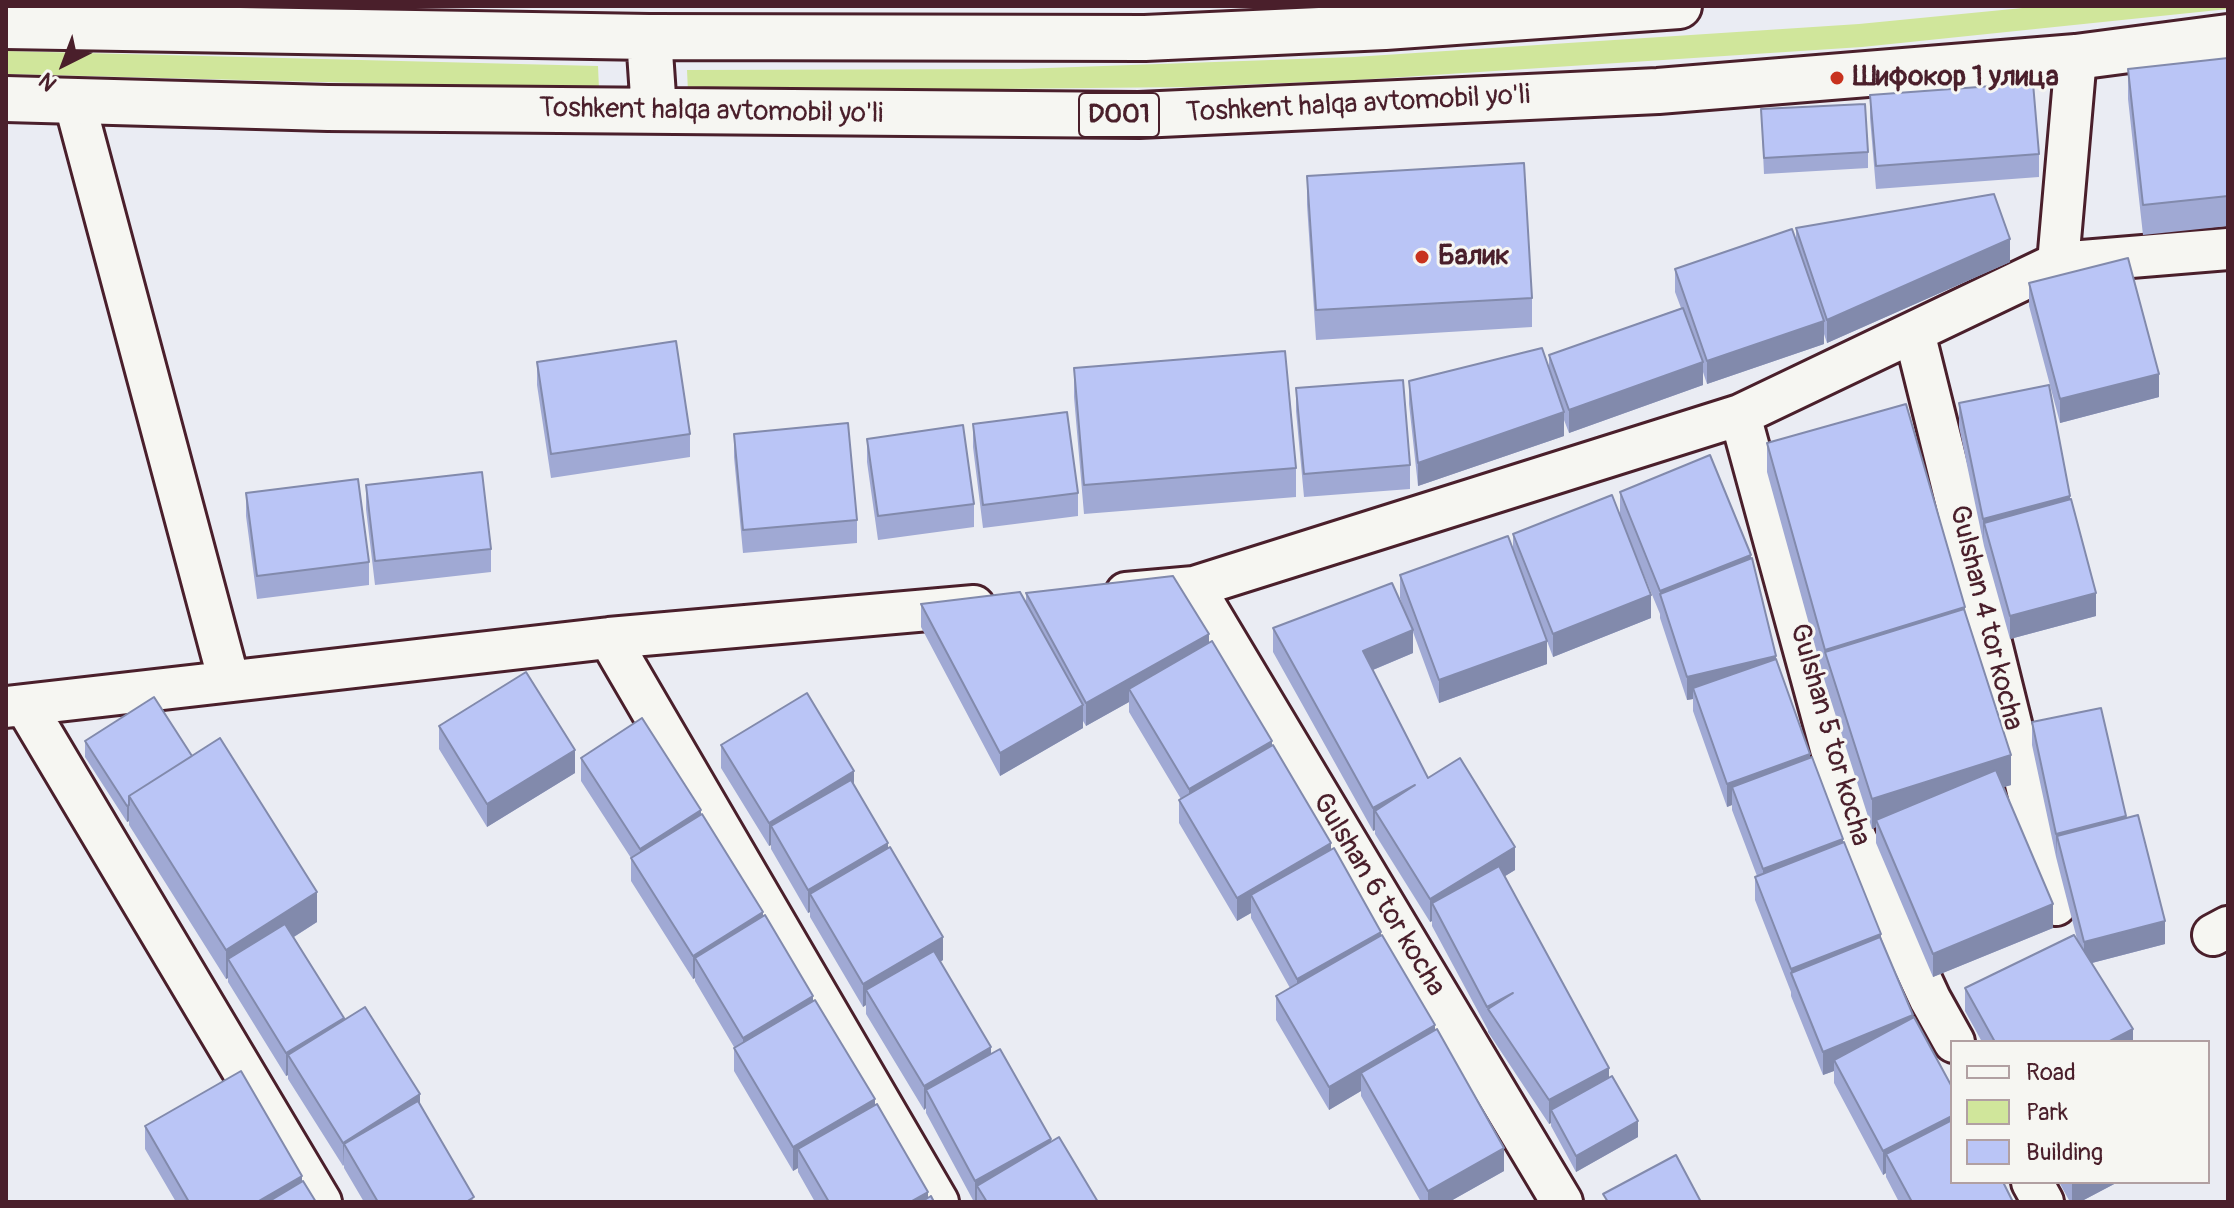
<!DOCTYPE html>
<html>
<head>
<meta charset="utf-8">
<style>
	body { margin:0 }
	#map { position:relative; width:2234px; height:1208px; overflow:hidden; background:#eaecf3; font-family:Pangolin,sans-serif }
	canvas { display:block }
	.frame { position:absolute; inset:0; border:8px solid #4a1f2b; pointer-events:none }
	.legend { position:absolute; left:1950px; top:1040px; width:260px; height:144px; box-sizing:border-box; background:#f6f6f2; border:2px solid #b1a0a2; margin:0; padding:10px 14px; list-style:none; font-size:24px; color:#4a1f2b }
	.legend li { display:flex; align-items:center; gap:16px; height:40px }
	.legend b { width:40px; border:2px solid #b1a0a2 }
	.north { position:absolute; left:24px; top:24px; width:80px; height:80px; -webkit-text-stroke:6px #f6f6f2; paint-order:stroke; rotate:222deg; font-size:22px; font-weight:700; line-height:32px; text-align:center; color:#4a1f2b }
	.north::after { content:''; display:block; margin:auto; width:28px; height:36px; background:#4a1f2b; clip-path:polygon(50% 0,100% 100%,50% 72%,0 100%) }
</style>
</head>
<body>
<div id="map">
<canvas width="2234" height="1208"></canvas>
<div class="frame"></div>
<ul class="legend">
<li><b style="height:10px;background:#f6f6f2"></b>Road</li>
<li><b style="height:22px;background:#d0e69b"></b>Park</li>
<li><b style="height:22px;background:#bac5f6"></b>Building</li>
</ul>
<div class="north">N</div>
</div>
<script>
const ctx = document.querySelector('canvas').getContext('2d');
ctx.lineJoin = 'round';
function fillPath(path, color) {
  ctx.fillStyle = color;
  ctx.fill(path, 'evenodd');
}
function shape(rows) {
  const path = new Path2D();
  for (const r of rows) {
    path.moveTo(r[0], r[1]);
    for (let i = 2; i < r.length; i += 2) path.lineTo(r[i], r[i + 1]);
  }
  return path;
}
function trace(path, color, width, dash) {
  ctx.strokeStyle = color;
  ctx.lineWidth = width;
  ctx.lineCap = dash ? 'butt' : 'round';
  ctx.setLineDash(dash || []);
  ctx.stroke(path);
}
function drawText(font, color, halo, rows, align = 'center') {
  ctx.font = font + ' Pangolin,sans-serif';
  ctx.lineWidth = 6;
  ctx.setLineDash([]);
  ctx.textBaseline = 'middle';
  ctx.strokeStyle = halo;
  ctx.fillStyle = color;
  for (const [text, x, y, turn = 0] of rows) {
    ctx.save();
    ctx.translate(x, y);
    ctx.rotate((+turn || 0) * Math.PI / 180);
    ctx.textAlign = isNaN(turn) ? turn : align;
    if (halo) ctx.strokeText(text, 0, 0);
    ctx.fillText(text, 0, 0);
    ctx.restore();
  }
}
fillPath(shape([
	[2043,6,2228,6,2228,9,1862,47,1357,80,1190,87,688,92,687,70,1020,69,1354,57,1859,24],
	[6,51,598,66,599,89,6,74]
]), '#d0e69b');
const minor = shape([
	[74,100,229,681],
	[2058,263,2076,57],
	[1914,332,2056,905],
	[1740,415,1855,837,1930,999,1954,1042],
	[1194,587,1562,1202],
	[1126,593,1194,587,1740,415,2058,263,2228,249],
	[609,638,938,1202],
	[25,705,321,1202],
	[6,707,609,638,974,606],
	[2213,935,2228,927],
	[2032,1182,2043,1202]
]);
const trunk = shape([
	[6,26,649,37,1145,38,1385,27,1679,6],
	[649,37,654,111],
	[6,99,328,108,1139,115,1658,91,2076,57,2228,37]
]);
trace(minor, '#4a1f2b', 46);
trace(trunk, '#4a1f2b', 50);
trace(minor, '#f6f6f2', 40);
trace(trunk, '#f6f6f2', 44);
fillPath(shape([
	[2228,58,2228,226,2143,235,2128,99,2128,69],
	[1870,95,2039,154,2039,177,1876,189,1870,118],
	[1761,109,1868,152,1868,168,1764,174],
	[1307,176,1532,298,1532,327,1316,340,1307,205],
	[1796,228,2010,262,1827,343,1824,334,1824,344,1707,384,1703,372,1703,385,1569,433,1564,420,1564,436,1418,486,1409,404,1409,381,1549,369,1549,355,1681,308,1675,292,1675,269,1796,238],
	[2029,283,2159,397,2060,423,2029,306],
	[537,362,690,434,690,457,551,478,537,385],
	[1074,368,1296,468,1296,497,1084,514,1074,397],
	[1296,388,1410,465,1410,489,1304,497,1296,411],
	[1959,403,2070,499,2096,616,2010,639,1984,546,1959,427],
	[973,424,1078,493,1078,516,983,528,973,447],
	[734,434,857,520,857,543,743,553,734,457],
	[867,439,974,504,974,527,878,540,867,462],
	[1767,443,1965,611,2011,785,2003,787,2053,928,1933,977,1876,843,1876,827,1872,829,1825,682,1767,472],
	[366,485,491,549,491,572,375,585,366,509],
	[1620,492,1751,558,1776,659,1810,758,1913,1018,1952,1182,2013,1202,1899,1202,1886,1177,1886,1173,1883,1175,1834,1083,1834,1071,1823,1075,1791,996,1791,992,1755,900,1755,877,1757,876,1732,810,1732,805,1727,807,1693,711,1693,699,1687,700,1660,618,1660,614,1629,539,1651,618,1553,657,1547,641,1547,664,1439,703,1413,632,1413,653,1373,670,1428,778,1515,870,1505,876,1638,1137,1576,1172,1551,1126,1551,1123,1549,1124,1488,1032,1488,1030,1432,926,1432,921,1430,922,1375,834,1375,830,1373,831,1273,652,1273,628,1408,620,1400,598,1400,575,1513,551,1513,534,1620,515],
	[246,493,369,562,369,585,257,599,246,516],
	[1026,593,1209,642,1272,746,1435,1031,1504,1171,1449,1202,1421,1202,1361,1096,1361,1091,1329,1110,1276,1020,1276,996,1290,988,1251,918,1251,913,1237,921,1179,823,1179,800,1181,799,1129,712,1129,702,1086,726,1083,721,1083,728,1000,776,921,627,921,604,1026,603],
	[2032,722,2126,818,2165,944,2092,963,2133,1042,1982,1042,1965,1011,1965,988,2077,939,2056,857,2032,745],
	[439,726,575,773,487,827,439,749],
	[85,741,192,756,317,922,294,937,344,1020,420,1105,474,1202,364,1202,344,1168,344,1165,343,1166,288,1079,288,1075,286,1076,228,982,228,978,226,979,129,825,129,821,127,822,85,757],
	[721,745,854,786,888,848,943,960,940,962,991,1054,1051,1143,1098,1202,974,1202,926,1113,926,1108,924,1110,866,1014,866,1005,863,1007,810,917,810,912,808,913,771,849,771,845,769,846,721,768],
	[581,758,701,814,813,1001,928,1198,934,1202,815,1202,798,1172,798,1168,793,1171,734,1071,734,1047,695,981,695,978,693,979,631,881,631,858,581,781],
	[145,1126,302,1182,316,1202,176,1202,145,1149],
	[2059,1182,2118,1182,2080,1202,2070,1202]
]), '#a0a9d4');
fillPath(shape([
	[2010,239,2010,262,1827,343,1827,320],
	[1824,321,1824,344,1707,384,1707,361],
	[1703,362,1703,385,1569,433,1569,410],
	[2159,374,2159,397,2060,423,2060,399],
	[1564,412,1564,436,1418,486,1418,463],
	[2070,496,2070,519,1984,523,1983,542,1983,519],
	[1751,555,1751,578,1660,595,1660,591],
	[2096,593,2096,616,2010,639,2010,616],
	[1651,595,1651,618,1553,657,1553,634],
	[1965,607,1965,636,1825,652,1825,679,1825,650],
	[1413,630,1413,653,1363,674,1363,651],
	[1209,634,1209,657,1129,689,1129,702,1086,726,1086,703],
	[1547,641,1547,664,1439,703,1439,680],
	[1776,656,1776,679,1693,688,1693,699,1687,700,1687,677],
	[1083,705,1083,728,1000,776,1000,753],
	[1272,741,1272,764,1189,813,1189,789],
	[575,750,575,773,487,827,487,804],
	[1810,754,1810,778,1732,787,1732,805,1727,807,1727,784],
	[2011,755,2011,785,1879,826,1876,820,1876,827,1872,829,1872,799],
	[854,771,854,794,771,826,771,845,769,846,769,823],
	[1415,785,1375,811,1375,830,1373,831,1373,808],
	[129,805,129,821,127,822,127,806],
	[701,810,701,833,640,872,640,849],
	[2126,816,2126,839,2057,836,2056,857,2056,834],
	[1843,839,1843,862,1763,892,1763,869],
	[888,843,888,867,810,894,810,912,808,913,808,890],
	[1331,843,1331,866,1251,895,1251,913,1237,921,1237,898],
	[1515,847,1515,870,1439,917,1432,903,1432,921,1430,922,1430,899],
	[317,892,317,922,237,973,228,959,228,978,226,979,226,950],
	[2053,904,2053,928,1933,977,1933,954],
	[763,912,763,935,695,958,695,978,693,979,693,956],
	[2165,921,2165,944,2084,965,2084,942],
	[1381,932,1381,955,1297,1002,1297,979],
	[1881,934,1881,957,1791,974,1791,969],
	[943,937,943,960,873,1001,866,990,866,1005,863,1007,863,984],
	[813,996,813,1019,743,1061,743,1038],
	[1913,1015,1913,1038,1834,1060,1834,1071,1823,1075,1823,1052],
	[344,1018,344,1041,288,1055,288,1075,286,1076,286,1053],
	[1435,1025,1435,1048,1361,1073,1361,1091,1329,1110,1329,1087],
	[2133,1029,2133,1042,2108,1042],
	[991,1047,991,1070,926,1090,926,1108,924,1110,924,1086],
	[1609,1068,1609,1091,1551,1110,1551,1123,1549,1124,1549,1100],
	[420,1094,420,1118,344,1144,343,1166,343,1143],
	[875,1099,875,1122,798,1149,798,1168,793,1171,793,1147],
	[1952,1116,1952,1139,1886,1154,1886,1173,1883,1175,1883,1151],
	[1638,1121,1638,1137,1576,1172,1576,1156],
	[1051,1139,1051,1163,977,1186,977,1202,975,1202,975,1181],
	[1504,1148,1504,1171,1449,1202,1428,1202,1428,1191],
	[302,1176,302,1200,298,1202,257,1202],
	[2074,1182,2118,1182,2080,1202,2072,1202,2072,1183],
	[928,1192,928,1202,910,1202]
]), '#828aac');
const building = shape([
	[2228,58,2228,196,2143,205,2128,69,2228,58],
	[2033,83,2039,154,1876,166,1870,95,2033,83],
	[1865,104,1868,152,1764,158,1761,109,1865,104],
	[1524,163,1532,298,1316,310,1307,176,1524,163],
	[1994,194,2010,239,1827,320,1796,228,1994,194],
	[1792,229,1824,321,1707,361,1675,269,1792,229],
	[2128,258,2159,374,2060,399,2029,283,2128,258],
	[1683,308,1703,362,1569,410,1549,355,1683,308],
	[676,341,690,434,551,454,537,362,676,341],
	[1542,348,1564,412,1418,463,1409,381,1542,348],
	[1285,351,1296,468,1084,485,1074,368,1285,351],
	[1403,380,1410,465,1304,474,1296,388,1403,380],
	[2049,385,2070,496,1983,519,1959,403,2049,385],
	[1906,404,1965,607,1825,650,1767,443,1906,404],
	[1067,412,1078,493,983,505,973,424,1067,412],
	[848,423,857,520,743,530,734,434,848,423],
	[963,425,974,504,878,516,867,439,963,425],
	[1710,455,1751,555,1660,591,1620,492,1710,455],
	[482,472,491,549,375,561,366,485,482,472],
	[358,479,369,562,257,576,246,493,358,479],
	[1612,495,1651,595,1553,634,1513,534,1612,495],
	[2071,499,2096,593,2010,616,1984,523,2071,499],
	[1508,536,1547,641,1439,680,1400,575,1508,536],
	[1752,558,1776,656,1687,677,1660,594,1752,558],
	[1173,576,1209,634,1086,703,1026,593,1173,576],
	[1392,583,1413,630,1363,651,1428,778,1460,758,1515,847,1430,899,1375,811,1415,785,1373,808,1273,628,1392,583],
	[1020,592,1083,705,1000,753,921,604,1020,592],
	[1964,609,2011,755,1872,799,1825,652,1964,609],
	[1212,641,1272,741,1189,789,1129,689,1212,641],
	[1776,659,1810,754,1727,784,1693,688,1776,659],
	[526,672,575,750,487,804,439,726,526,672],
	[807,693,854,771,769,823,721,745,807,693],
	[154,697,192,756,129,796,129,805,127,806,85,741,154,697],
	[2101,708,2126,816,2056,834,2032,722,2101,708],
	[642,718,701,810,640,849,581,758,642,718],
	[220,738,317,892,226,950,129,796,220,738],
	[1273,745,1331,843,1237,898,1179,800,1273,745],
	[1812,757,1843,839,1763,869,1732,787,1812,757],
	[1996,770,2053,904,1933,954,1876,820,1996,770],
	[851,780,888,843,808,890,771,826,851,780],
	[702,814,763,912,693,956,631,858,702,814],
	[2138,815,2165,921,2084,942,2057,836,2138,815],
	[1844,842,1881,934,1791,969,1755,877,1844,842],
	[890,847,943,937,863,984,810,894,890,847],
	[1334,848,1381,932,1297,979,1251,895,1334,848],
	[1499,866,1609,1068,1549,1100,1488,1009,1513,993,1487,1007,1432,903,1499,866],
	[765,915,813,996,743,1038,695,958,765,915],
	[285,924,344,1018,286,1053,228,959,285,924],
	[1382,935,1435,1025,1329,1087,1276,996,1382,935],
	[2074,935,2133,1029,2108,1042,1995,1042,1965,988,2074,935],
	[1880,937,1913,1015,1823,1052,1791,973,1880,937],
	[934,951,991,1047,924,1086,866,990,934,951],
	[815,1000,875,1099,793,1147,734,1048,815,1000],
	[365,1007,420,1094,343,1143,288,1055,365,1007],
	[1914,1017,1952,1087,1952,1116,1883,1151,1834,1060,1914,1017],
	[1437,1029,1504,1148,1428,1191,1361,1073,1437,1029],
	[1000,1049,1051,1139,975,1181,926,1090,1000,1049],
	[241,1071,302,1176,257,1202,189,1202,145,1126,241,1071],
	[1612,1076,1638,1121,1576,1156,1551,1110,1612,1076],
	[418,1101,474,1197,466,1202,378,1202,344,1144,418,1101],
	[877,1104,928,1192,910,1202,829,1202,798,1149,877,1104],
	[1952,1120,1952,1182,2003,1182,2013,1202,1912,1202,1886,1154,1952,1120],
	[1059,1137,1098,1202,987,1202,977,1186,1059,1137],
	[1676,1155,1701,1202,1608,1202,1603,1194,1676,1155],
	[303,1181,316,1202,268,1202,303,1181],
	[931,1196,934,1202,921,1202,931,1196]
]);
fillPath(building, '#bac5f6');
trace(building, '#828aac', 2);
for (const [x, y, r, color] of [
	[1837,78,8,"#c8321e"],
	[1422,257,8,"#c8321e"]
]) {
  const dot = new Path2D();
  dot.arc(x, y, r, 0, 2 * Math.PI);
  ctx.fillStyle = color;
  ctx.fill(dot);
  trace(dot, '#f6f6f2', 3);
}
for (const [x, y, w] of [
	[1119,115,80]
]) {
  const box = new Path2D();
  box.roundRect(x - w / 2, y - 22, w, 44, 6);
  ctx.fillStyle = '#f6f6f2';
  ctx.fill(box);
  trace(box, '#4a1f2b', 2);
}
drawText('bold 26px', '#4a1f2b', null, [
	["D001",1119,115]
]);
drawText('bold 28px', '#4a1f2b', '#f6f6f2', [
	["Шифокор 1 улица",1853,78],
	["Балик",1438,257]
], 'left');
drawText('28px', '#4a1f2b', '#f6f6f2', [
	["Toshkent halqa avtomobil yo'li",1358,105,-3],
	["Toshkent halqa avtomobil yo'li",711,112,1],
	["Gulshan 4 tor kocha",1985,618,76],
	["Gulshan 5 tor kocha",1829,735,74],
	["Gulshan 6 tor kocha",1378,895,59]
]);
</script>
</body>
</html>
